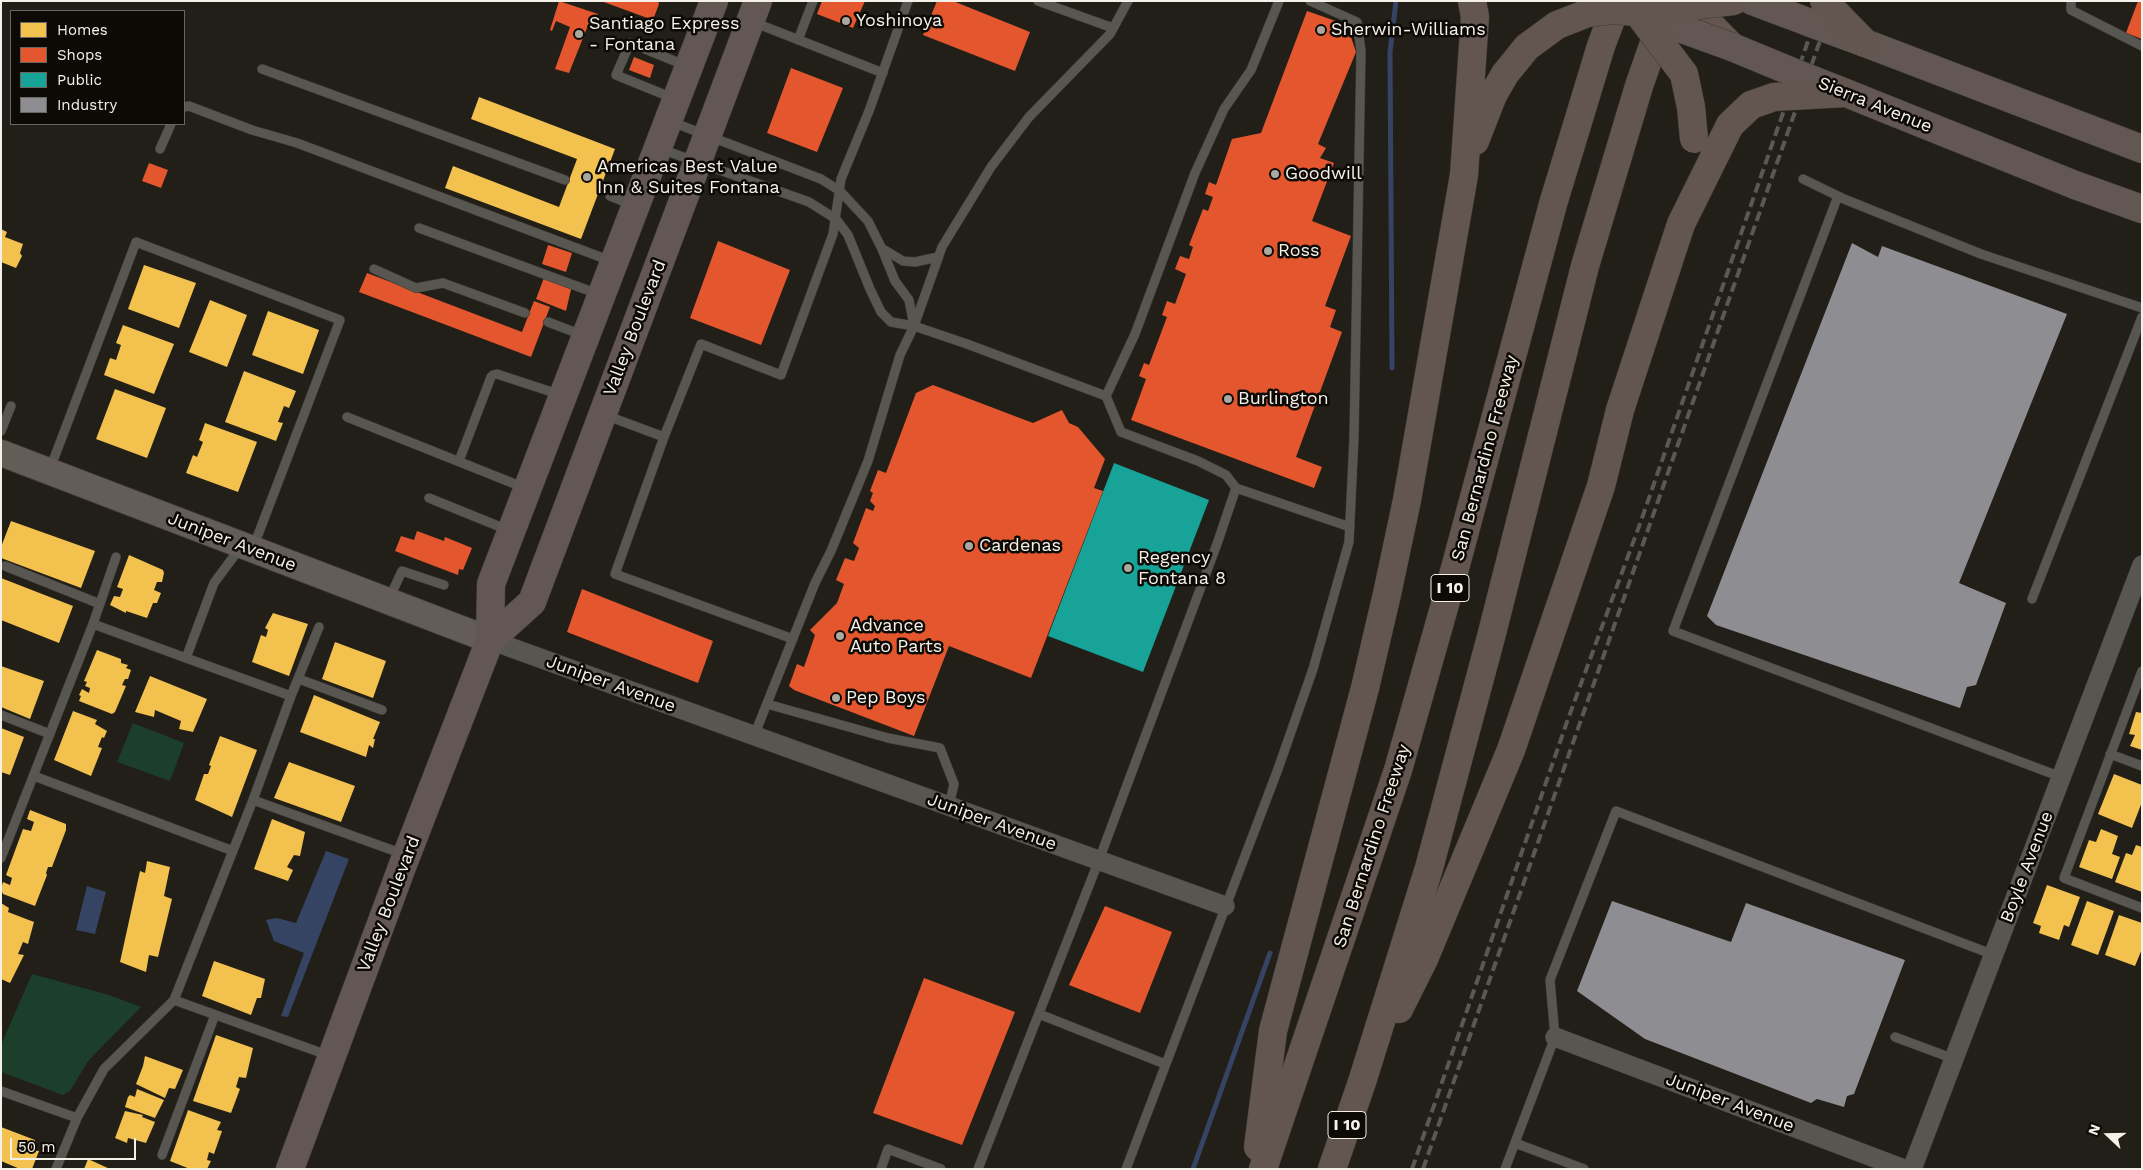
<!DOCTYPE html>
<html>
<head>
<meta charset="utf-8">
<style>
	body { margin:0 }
	#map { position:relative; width:2143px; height:1170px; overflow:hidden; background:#221f18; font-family:"Work Sans",sans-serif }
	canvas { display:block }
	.frame { position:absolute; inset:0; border:2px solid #f5f1e9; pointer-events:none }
	.legend { position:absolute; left:10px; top:10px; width:175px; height:115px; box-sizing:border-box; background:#0d0a06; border:1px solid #6a6661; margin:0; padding:6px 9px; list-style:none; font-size:15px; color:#f5f1e9 }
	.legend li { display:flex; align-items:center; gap:10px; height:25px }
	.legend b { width:25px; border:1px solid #6a6661 }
	.north { position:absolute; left:2083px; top:1110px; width:50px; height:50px; -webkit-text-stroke:4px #0d0a06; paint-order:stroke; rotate:291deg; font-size:14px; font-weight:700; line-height:20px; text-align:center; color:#f5f1e9 }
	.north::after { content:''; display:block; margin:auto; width:18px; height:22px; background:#f5f1e9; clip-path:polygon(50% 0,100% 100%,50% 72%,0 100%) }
	.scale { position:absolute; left:10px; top:1138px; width:126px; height:22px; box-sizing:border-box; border:2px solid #f5f1e9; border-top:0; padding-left:6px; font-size:15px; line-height:18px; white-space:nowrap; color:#f5f1e9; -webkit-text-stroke:4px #0d0a06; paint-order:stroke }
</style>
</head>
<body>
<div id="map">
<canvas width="2143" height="1170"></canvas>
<div class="frame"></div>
<ul class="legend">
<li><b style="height:14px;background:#f2c14e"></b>Homes</li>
<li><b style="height:14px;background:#e4572e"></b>Shops</li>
<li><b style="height:14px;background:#17a398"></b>Public</li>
<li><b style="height:14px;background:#8d8d92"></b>Industry</li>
</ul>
<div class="north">N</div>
<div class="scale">50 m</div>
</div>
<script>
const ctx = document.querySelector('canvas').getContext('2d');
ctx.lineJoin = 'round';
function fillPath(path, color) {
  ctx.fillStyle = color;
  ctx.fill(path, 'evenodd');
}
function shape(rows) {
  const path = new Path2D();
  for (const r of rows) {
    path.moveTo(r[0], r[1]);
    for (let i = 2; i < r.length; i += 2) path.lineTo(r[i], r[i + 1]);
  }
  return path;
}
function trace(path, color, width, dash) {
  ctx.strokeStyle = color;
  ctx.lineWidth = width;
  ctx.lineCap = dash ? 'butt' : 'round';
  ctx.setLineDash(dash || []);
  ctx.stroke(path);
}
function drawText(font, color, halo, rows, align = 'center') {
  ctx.font = font + ' "Work Sans",sans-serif';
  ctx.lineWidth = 5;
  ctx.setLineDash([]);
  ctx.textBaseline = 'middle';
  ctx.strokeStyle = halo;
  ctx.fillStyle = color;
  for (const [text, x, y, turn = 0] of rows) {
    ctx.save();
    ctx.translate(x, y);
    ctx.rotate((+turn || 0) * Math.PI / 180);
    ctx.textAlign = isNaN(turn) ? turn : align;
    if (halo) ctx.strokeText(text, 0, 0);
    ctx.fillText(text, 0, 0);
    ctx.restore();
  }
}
fillPath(shape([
	[133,723,184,743,170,781,117,762],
	[32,974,109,995,141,1007,88,1061,70,1091,63,1095,1,1072,1,1045]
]), '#1c3f2b');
fillPath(shape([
	[326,851,349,859,288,1017,281,1016,304,953,274,941,266,920,277,918,296,923],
	[87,886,106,892,95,934,76,930]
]), '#364464');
fillPath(shape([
	[479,97,615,149,581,239,445,188,453,166,559,207,577,159,471,119],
	[1,229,7,232,5,237,23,244,20,253,22,256,16,268,1,262],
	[144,265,196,283,179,328,128,309],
	[210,300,247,315,227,367,189,352],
	[268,311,319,330,303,374,252,355],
	[123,325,174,344,154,394,104,375,110,358,116,360,121,345,116,343],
	[244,371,296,391,289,408,284,406,278,422,283,423,276,441,225,422],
	[115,389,166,408,147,458,96,439],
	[205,423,257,442,238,492,186,473,193,455,197,457,203,442,199,440],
	[11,521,95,551,81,588,1,558,1,547],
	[129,555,163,570,164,573,162,582,157,582,154,590,161,593,157,603,153,603,147,618,126,611,126,613,110,605,114,596,120,597,123,589,117,587],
	[1,578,73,606,59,643,1,620],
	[273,613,308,624,289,676,252,662,261,635,266,637,268,630,265,628],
	[335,642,386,661,373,698,322,679],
	[97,650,121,659,121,663,128,665,126,668,131,670,128,679,125,679,122,685,126,686,115,712,112,714,79,701,81,696,79,695,82,689,89,693,90,688,85,686,87,682,84,681],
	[1,666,44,681,30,719,1,707],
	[150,676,207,699,193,732,179,729,181,721,155,710,154,717,135,712],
	[314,695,380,722,373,739,375,739,373,748,369,745,366,757,300,732],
	[73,711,97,720,95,724,107,731,104,738,102,737,98,747,102,748,91,776,54,760],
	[2136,712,2142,713,2142,750,2130,746,2135,735,2129,734],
	[1,728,24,737,10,775,1,772],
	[220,736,257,750,232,817,195,800,204,774,208,774,211,766,209,765],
	[289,762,355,786,341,822,274,798],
	[2114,774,2142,785,2142,802,2132,828,2098,814],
	[30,810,66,824,66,830,52,867,48,867,46,873,47,875,35,906,3,894,1,889,3,882,10,885,12,878,6,875,23,829,31,831,34,822,27,819],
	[272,819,305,832,300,856,294,855,287,867,293,870,288,881,254,869],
	[2101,829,2118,836,2112,854,2120,857,2112,879,2079,867,2089,840,2096,842],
	[2136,845,2142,847,2142,892,2115,882,2126,853,2132,855],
	[147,861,170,867,164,896,172,899,158,957,149,955,146,972,120,962,140,871,145,873],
	[2047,885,2080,897,2069,927,2064,925,2059,940,2039,933,2041,926,2033,923],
	[2087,901,2114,911,2098,955,2071,945],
	[1,903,9,908,8,912,34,922,28,944,23,942,18,954,24,955,10,983,1,979],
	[2119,915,2142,923,2142,949,2135,966,2105,955],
	[214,961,265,979,261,998,257,998,251,1015,202,996],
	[216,1035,253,1048,246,1078,239,1077,236,1087,240,1089,231,1113,193,1101],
	[145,1056,183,1070,175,1089,169,1088,165,1098,136,1084,143,1066],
	[137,1089,164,1100,155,1118,125,1107,128,1097,130,1095,135,1097],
	[188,1110,221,1122,217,1130,222,1131,214,1154,209,1152,207,1160,211,1161,207,1169,190,1169,170,1161],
	[125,1111,143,1115,142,1117,155,1122,146,1143,128,1138,127,1143,115,1138],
	[1,1127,35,1140,33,1150,39,1151,32,1169,20,1169,1,1161],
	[88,1159,110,1169,84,1169]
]), '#f2c14e');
fillPath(shape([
	[559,1,598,14,594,24,589,23,569,73,555,69,570,27,556,21,552,31,550,30],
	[601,1,658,1,659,4,653,20],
	[822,1,865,1,853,28,817,14],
	[937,1,953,1,1030,32,1015,71,923,35],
	[2138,1,2142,1,2142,39,2126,33],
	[1307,11,1347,25,1356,52,1318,144,1326,148,1320,158,1334,163,1312,221,1351,236,1325,306,1336,310,1330,327,1342,332,1296,457,1322,467,1314,488,1131,420,1146,379,1139,376,1144,363,1149,365,1167,317,1162,315,1167,301,1175,304,1186,274,1175,269,1180,256,1189,259,1193,247,1189,245,1203,209,1208,211,1213,197,1205,194,1209,182,1216,185,1232,139,1261,133],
	[634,57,654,65,650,78,629,70],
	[791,68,843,88,817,152,767,133],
	[149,163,168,170,161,188,142,181],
	[718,241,790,270,761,345,690,318],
	[548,245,572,253,566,272,542,264],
	[367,273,522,332,534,301,550,307,531,357,359,292],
	[545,275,572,285,566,311,536,299],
	[933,385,1033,423,1062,410,1069,423,1078,427,1105,459,1094,488,1103,491,1031,678,949,646,914,736,794,690,789,686,797,664,804,667,815,635,810,630,837,603,844,584,836,580,845,558,854,561,859,548,853,543,866,508,873,511,875,506,870,501,873,493,870,491,878,470,886,473,916,393],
	[417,531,444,541,445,537,472,548,463,570,459,569,458,575,395,551,401,536,414,540],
	[582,589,713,641,698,683,567,632],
	[1105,906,1172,932,1140,1013,1069,985],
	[924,978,1015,1012,962,1145,873,1113]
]), '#e4572e');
fillPath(shape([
	[1114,463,1209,500,1143,672,1048,636]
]), '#17a398');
fillPath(shape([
	[1852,243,1878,257,1882,246,2067,314,1959,583,2006,603,1976,685,1967,687,1960,708,1716,625,1707,616],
	[1612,901,1731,942,1746,903,1905,960,1854,1094,1847,1096,1844,1107,1817,1099,1811,1103,1645,1039,1577,991]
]), '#8d8d92');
trace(shape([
	[1392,368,1390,52,1396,1],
	[1193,1169,1270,953]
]), '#364464', 5);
const lane = shape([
	[1038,1,1113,28],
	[2071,1,2071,10,2142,46],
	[753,22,883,73],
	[798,40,813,1],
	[262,69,565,180],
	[675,99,616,75,630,43,687,66],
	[184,107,189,106,252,130,297,143,611,261],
	[672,122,821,179,840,191,868,221,882,249,895,281,909,300,914,326],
	[160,149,171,124],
	[661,149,809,202,836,219,848,235,870,289,881,312,891,322,914,326,967,344,1106,396,1135,334,1195,173,1224,109,1251,70,1279,1],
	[1803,179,1844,199,1981,254,2142,308],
	[610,196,633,205],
	[1838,196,1673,631,2061,777],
	[419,228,598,294],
	[883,249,903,261,915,262,938,257],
	[374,269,416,288,443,283,525,313],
	[548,322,582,335],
	[605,415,664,437,701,344,781,375,833,234,841,179,869,111,908,1],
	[347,417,525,488],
	[1,431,11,406],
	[664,437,615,574,793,639],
	[459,461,491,377,493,375,497,374,561,395],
	[50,469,136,242,340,320,253,548],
	[1236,488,1350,527],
	[429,498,508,530],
	[5,566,100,604],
	[389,599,402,571,444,585],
	[2032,599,2142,317],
	[93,624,116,557],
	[186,658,291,696,253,800],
	[2142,671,2064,878,2142,908],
	[299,679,382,710],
	[291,696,319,627],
	[767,704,888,738,940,748,954,784,949,806],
	[1,715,50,734],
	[754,736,815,583,831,551,868,461,900,355,914,326,942,247,991,167,1029,117,1110,34,1128,1],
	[2110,754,2142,766],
	[34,776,233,851],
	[1,858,93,624,186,658,214,583,240,548],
	[174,1000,253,800,403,854],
	[1039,1014,1165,1064],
	[1895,1037,1954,1059],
	[1,1091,77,1118,56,1169],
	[77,1118,104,1069,174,1000,330,1056],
	[1515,1143,1584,1169],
	[162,1155,215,1015],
	[881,1169,888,1149,941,1169],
	[978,1169,1099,860,1217,544,1236,488,1226,475,1198,461,1121,432,1106,396],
	[1126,1169,1278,769,1313,669,1349,542,1354,437,1361,51,1357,22,1310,1],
	[1505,1169,1555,1037,1550,980,1616,811,1994,955]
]);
const street = shape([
	[490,640,1225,906],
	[1555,1037,1904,1169],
	[1912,1169,2142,565]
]);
const secondary = shape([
	[1,453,490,640]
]);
const primary = shape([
	[1752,1,1808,22],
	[1865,43,2142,149],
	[1732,47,1790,71],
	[1846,93,2075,185,2142,209],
	[490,640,532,602,758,1],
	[290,1169,402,867,490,640,491,584,714,1]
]);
const highway = shape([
	[1687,1,1732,47],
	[1475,141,1493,95,1505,74,1527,47],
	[1399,1009,1424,959,1511,750,1601,486,1620,410,1681,224,1730,125,1751,105,1774,97],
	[1258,1147,1273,1031,1365,688,1387,594,1407,500,1464,175,1475,17,1472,1],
	[1263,1169,1398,770,1451,583,1553,204,1601,46,1618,1],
	[1332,1169,1362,1082,1429,868,1491,637,1585,266,1639,86,1663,17]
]);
trace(lane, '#3d3b35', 10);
trace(street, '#3d3b35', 20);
trace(secondary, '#3d3b35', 28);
trace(primary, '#3d3b35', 29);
trace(highway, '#3d3b35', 29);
trace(lane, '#585651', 9);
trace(street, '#585651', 19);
trace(secondary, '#635c57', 26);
trace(primary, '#625753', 28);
trace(highway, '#63554f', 28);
trace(shape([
	[1412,1169,1568,719,1641,521,1822,1],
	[1423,1169,1834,1]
]), '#5b5854', 4, [10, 5]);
const primaryBridge = shape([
	[1630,10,1732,47],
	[1808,22,1865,43],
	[1790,71,1846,93]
]);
const highwayBridge = shape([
	[1629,1,1684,74,1691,107,1694,139],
	[1824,1,1865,43],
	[1527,47,1557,25,1588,13,1612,10,1637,12,1734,1],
	[1774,97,1846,93]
]);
trace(primaryBridge, '#3d3b35', 29, []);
trace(highwayBridge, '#3d3b35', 29, []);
trace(primaryBridge, '#625753', 28);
trace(highwayBridge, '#63554f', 28);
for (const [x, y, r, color] of [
	[846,21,5,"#aba8a0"],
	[1321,30,5,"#aba8a0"],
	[579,34,5,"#aba8a0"],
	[1275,174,5,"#aba8a0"],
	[587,177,5,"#aba8a0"],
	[1268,251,5,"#aba8a0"],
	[1228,399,5,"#aba8a0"],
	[969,546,5,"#aba8a0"],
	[1128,568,5,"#aba8a0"],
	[840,636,5,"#aba8a0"],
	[836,698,5,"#aba8a0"]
]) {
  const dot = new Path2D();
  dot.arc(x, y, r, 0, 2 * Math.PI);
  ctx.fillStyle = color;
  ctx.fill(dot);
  trace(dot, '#0d0a06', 2);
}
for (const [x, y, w] of [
	[1450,588,38],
	[1347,1125,38]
]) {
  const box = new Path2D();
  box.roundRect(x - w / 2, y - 13.5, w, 27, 4);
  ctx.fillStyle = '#0d0a06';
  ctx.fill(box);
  trace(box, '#f5f1e9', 1);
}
drawText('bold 16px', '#f5f1e9', null, [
	["I 10",1450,588],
	["I 10",1347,1125]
]);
drawText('18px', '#f5f1e9', '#0d0a06', [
	["Yoshinoya",856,21],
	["Santiago Express",589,24],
	["- Fontana",589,45],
	["Sherwin-Williams",1331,30],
	["Americas Best Value",597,167],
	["Inn & Suites Fontana",597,188],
	["Goodwill",1285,174],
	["Ross",1278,251],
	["Burlington",1238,399],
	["Cardenas",979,546],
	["Regency",1138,558],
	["Fontana 8",1138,579],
	["Advance",850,626],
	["Auto Parts",850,647],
	["Pep Boys",846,698]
], 'left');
drawText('18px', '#f5f1e9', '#0d0a06', [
	["Sierra Avenue",1875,105,22],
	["Valley Boulevard",635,328,-69],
	["San Bernardino Freeway",1485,458,-75],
	["Juniper Avenue",232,542,21],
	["Juniper Avenue",611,684,20],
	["Juniper Avenue",992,822,20],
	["San Bernardino Freeway",1372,846,-72],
	["Boyle Avenue",2027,867,-69],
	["Valley Boulevard",389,904,-69],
	["Juniper Avenue",1730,1103,21]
]);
</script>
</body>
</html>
